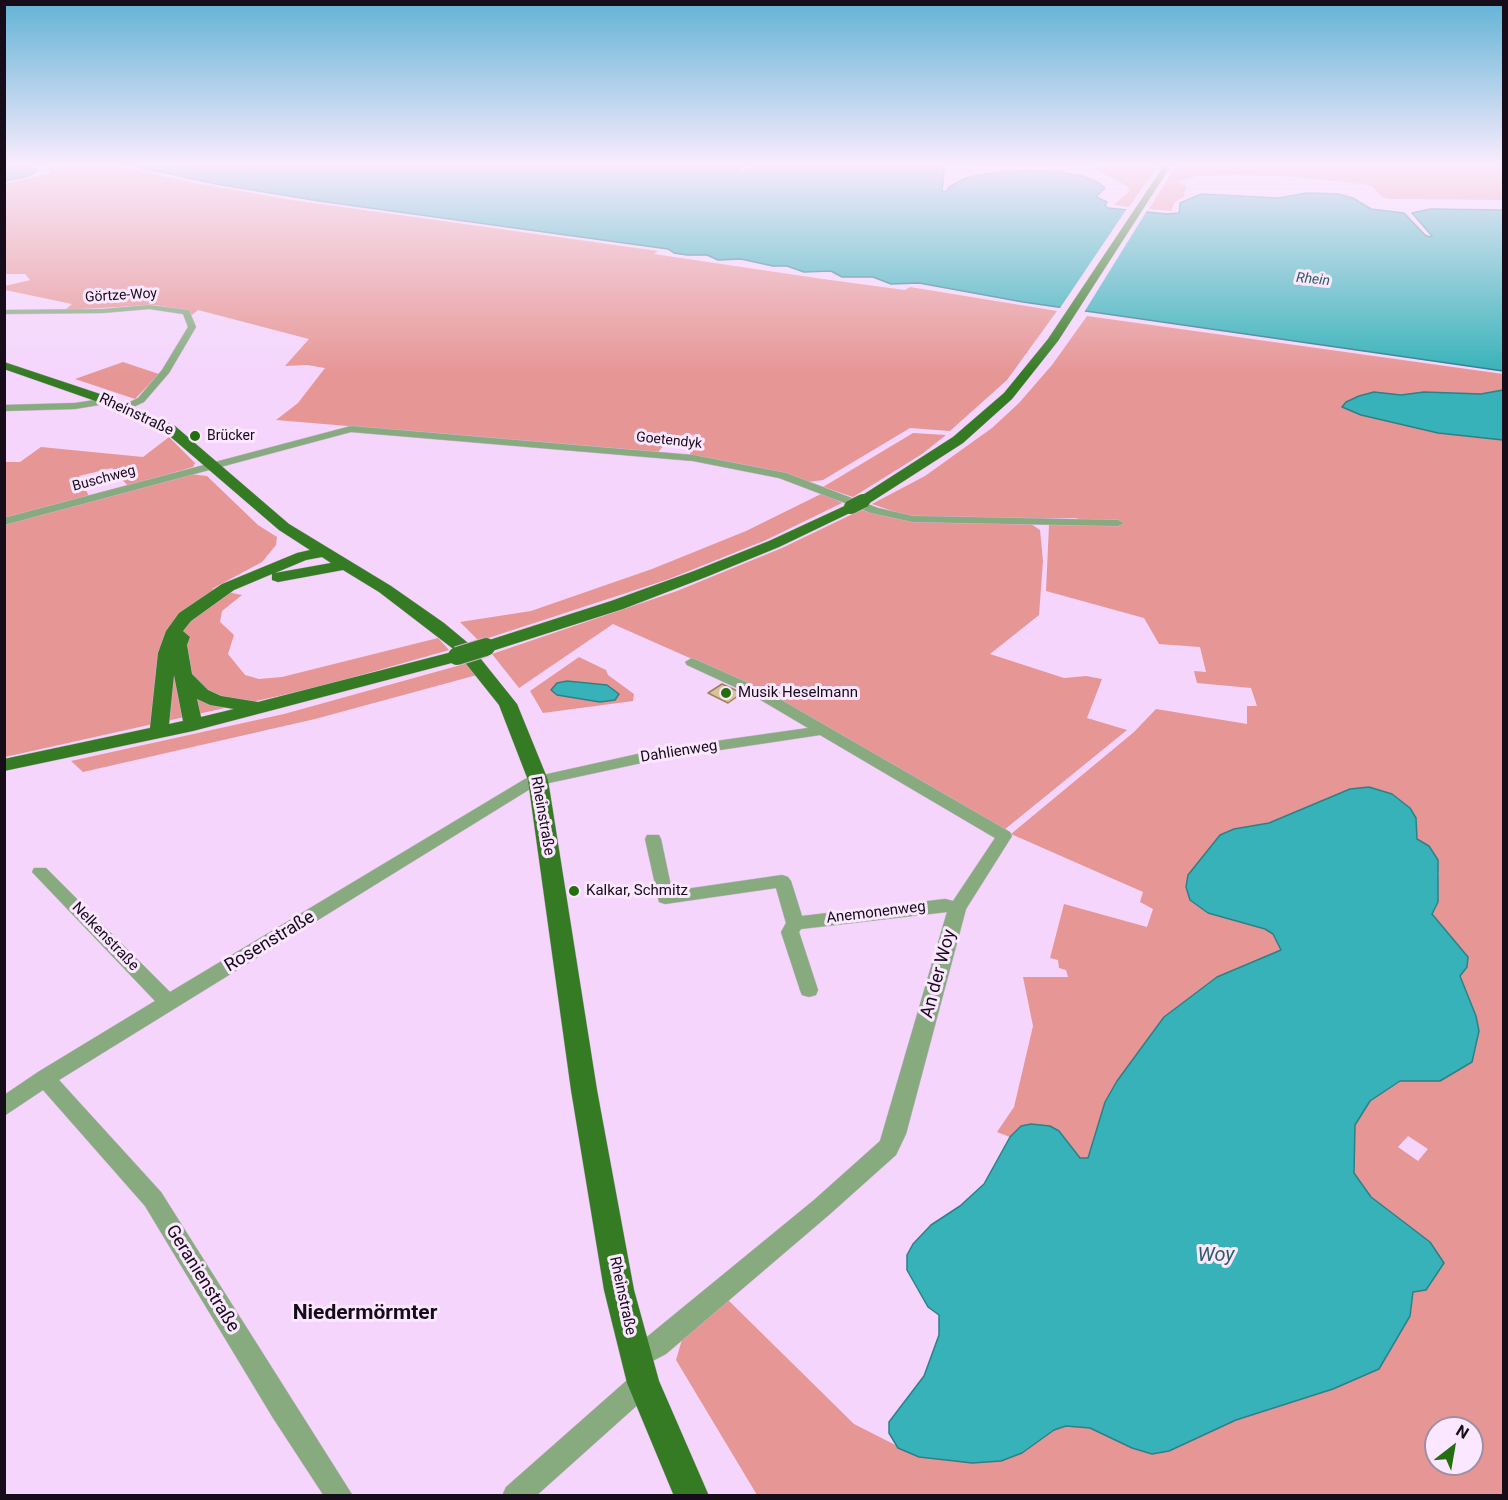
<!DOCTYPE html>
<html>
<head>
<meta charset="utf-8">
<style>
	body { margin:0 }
	#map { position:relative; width:1508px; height:1500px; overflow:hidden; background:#f5d5fc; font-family:Roboto,sans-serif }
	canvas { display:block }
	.frame { position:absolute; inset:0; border:6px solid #170c19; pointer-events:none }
	.north { position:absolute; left:1424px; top:1416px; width:60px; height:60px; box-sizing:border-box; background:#fbe7ff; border:2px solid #a08fa3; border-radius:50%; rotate:31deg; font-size:16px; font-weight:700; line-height:24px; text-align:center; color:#170c19 }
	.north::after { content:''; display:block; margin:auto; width:21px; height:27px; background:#256e0e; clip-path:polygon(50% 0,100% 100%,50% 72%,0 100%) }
</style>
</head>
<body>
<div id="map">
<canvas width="1508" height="1500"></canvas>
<div class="frame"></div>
<div class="north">N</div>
</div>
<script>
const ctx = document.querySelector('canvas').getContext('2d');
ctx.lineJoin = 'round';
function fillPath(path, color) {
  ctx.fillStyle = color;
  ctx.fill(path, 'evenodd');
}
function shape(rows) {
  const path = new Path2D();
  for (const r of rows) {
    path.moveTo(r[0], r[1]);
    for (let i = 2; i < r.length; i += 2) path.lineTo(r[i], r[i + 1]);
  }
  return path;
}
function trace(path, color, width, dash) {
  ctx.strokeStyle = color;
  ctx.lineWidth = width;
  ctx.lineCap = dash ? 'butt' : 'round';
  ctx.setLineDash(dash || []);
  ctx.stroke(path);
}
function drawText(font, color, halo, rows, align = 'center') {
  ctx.font = font + ' Roboto,sans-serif';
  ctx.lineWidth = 6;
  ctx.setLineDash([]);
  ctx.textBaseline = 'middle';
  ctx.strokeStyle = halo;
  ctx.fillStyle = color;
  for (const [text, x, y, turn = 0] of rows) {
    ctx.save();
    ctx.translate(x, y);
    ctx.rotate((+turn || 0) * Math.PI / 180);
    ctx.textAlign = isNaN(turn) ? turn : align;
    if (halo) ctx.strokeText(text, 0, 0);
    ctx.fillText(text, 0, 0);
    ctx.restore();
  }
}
fillPath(shape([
	[35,164,109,164,189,182,292,200,658,251,654,254,823,279,905,290,910,287,1057,311,1007,380,950,431,910,428,823,480,808,482,690,455,693,435,686,434,670,439,658,452,276,420,298,403,325,368,307,365,285,366,309,339,198,310,192,315,185,310,155,305,65,310,72,304,5,290,5,286,30,280,25,274,5,274,4,184,51,173,41,164],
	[1067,164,1159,164,1129,207,1114,205,1130,190,1127,186,1092,167],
	[1177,164,1503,165,1503,200,1390,199,1382,197,1373,187,1363,184,1286,176,1233,175,1196,176,1177,182,1187,187,1184,193,1185,196,1175,202,1171,211,1149,209],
	[1087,316,1503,374,1503,1495,757,1495,676,1360,683,1336,727,1299,854,1424,919,1457,1001,1461,1022,1453,1054,1430,1066,1426,1090,1428,1132,1448,1151,1454,1169,1451,1236,1420,1333,1389,1410,1316,1413,1292,1397,1218,1371,1197,1354,1173,1355,1125,1370,1101,1400,1081,1440,1081,1472,1062,1479,1031,1476,1016,1460,976,1467,967,1468,957,1432,914,1438,902,1436,886,1439,874,1429,846,1417,839,1416,818,1410,808,1392,794,1369,787,1269,823,1234,829,1190,900,1208,913,1265,929,1273,934,1281,950,1217,977,1164,1017,1105,1102,1088,1158,1080,1158,1059,1131,1050,1126,1031,1124,1021,1126,1010,1137,997,1132,1014,1107,1033,1026,1023,977,1068,977,1066,970,1059,968,1058,960,1050,958,1064,904,1147,927,1153,909,1140,902,1143,892,1011,834,1134,732,1156,709,1247,724,1247,706,1257,706,1251,688,1197,683,1194,671,1206,672,1200,647,1159,644,1144,618,1046,591,1049,525,1084,521,1076,518,928,518,901,514,872,504,925,476,992,428,1019,403,1052,365],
	[1408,1136,1428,1149,1418,1161,1398,1147],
	[1436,1428,1472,1428,1472,1464,1436,1464],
	[123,362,159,374,135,399,75,379],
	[913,433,946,435,922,454,853,497,823,487],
	[169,437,195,463,193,467,128,486,112,468,79,476,89,496,5,519,5,462,20,462,41,447,143,457],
	[190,474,207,476,258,525,277,537,276,545,262,562,212,589,242,595,222,611,220,622,234,635,228,654,245,675,259,679,282,677,438,638,449,650,319,687,5,757,5,524],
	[823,493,842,503,766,540,669,579,479,641,460,622,531,611,652,569,746,531],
	[861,510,913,521,1028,522,1040,530,1043,561,1039,615,990,654,1064,678,1086,676,1102,679,1087,718,1127,730,1004,830,762,690,613,624,519,688,492,654,677,591,782,548],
	[579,657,606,670,608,675,634,694,633,701,543,713,530,691],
	[468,663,477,675,315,719,83,772,71,761,284,714]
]), '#e69695');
const water = shape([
	[4,164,25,165,38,170,29,176,5,181,4,164],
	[124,164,747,164,737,171,741,173,755,164,930,164,944,169,942,192,947,191,949,187,966,178,984,174,1029,170,1059,172,1083,176,1099,183,1105,188,1096,197,1107,202,1105,205,1108,208,1167,214,1179,213,1180,203,1201,194,1279,198,1306,193,1338,194,1353,198,1371,209,1404,213,1425,235,1430,237,1432,236,1412,213,1431,209,1503,210,1503,371,1023,302,919,283,891,284,873,277,842,277,831,271,804,272,787,266,773,266,741,259,718,260,707,255,687,255,674,253,668,249,319,201,216,184,124,164],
	[1503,390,1503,440,1438,433,1361,415,1342,407,1346,402,1359,396,1374,392,1401,395,1424,392,1481,394,1503,390],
	[567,681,607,685,619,694,615,700,600,702,557,695,551,690,557,683,567,681],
	[1369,787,1392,794,1410,808,1416,818,1417,839,1429,846,1438,860,1438,902,1432,914,1468,957,1467,967,1460,976,1476,1016,1479,1031,1472,1062,1440,1081,1400,1081,1370,1101,1355,1125,1354,1173,1371,1197,1430,1242,1444,1263,1426,1290,1413,1292,1410,1316,1379,1369,1333,1389,1236,1420,1169,1451,1152,1454,1132,1448,1090,1428,1066,1426,1054,1430,1022,1453,1001,1461,972,1463,946,1460,919,1457,898,1448,889,1433,889,1422,924,1376,939,1335,939,1315,928,1307,907,1270,907,1255,913,1244,931,1225,960,1206,984,1184,1010,1137,1021,1126,1031,1124,1050,1126,1059,1131,1080,1158,1088,1158,1105,1102,1117,1081,1164,1017,1217,977,1281,950,1273,934,1265,929,1208,913,1190,900,1186,887,1188,875,1220,835,1234,829,1269,823,1350,789,1369,787]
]);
fillPath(water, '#36b2b8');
trace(water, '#2d8088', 1.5);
fillPath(shape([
	[1128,207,1148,209,1083,314,1058,311]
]), '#f5d5fc');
const building = shape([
	[722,684,742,693,728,703,708,693,722,684]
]);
fillPath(building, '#dbc299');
trace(building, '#9b835c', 1.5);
const minor = shape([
	[1496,164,1504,164,1504,166,1499,166,1496,164],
	[149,305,189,310,196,327,169,373,144,402,125,411,122,410,122,406,138,398,162,370,188,327,183,314,149,309,103,313,4,314,4,310,103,309,149,305],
	[108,398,113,401,111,403,75,409,4,411,4,405,75,403,108,398],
	[351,426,693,455,786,473,878,508,913,516,1118,520,1124,523,1118,526,913,522,871,513,779,478,693,461,351,432,4,525,4,518,351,426],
	[692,658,764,690,1010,832,1012,836,966,909,906,1134,896,1155,830,1214,666,1354,635,1370,626,1367,623,1358,626,1349,648,1336,814,1200,880,1141,947,912,801,929,799,932,818,990,816,995,809,997,802,995,800,990,781,932,786,923,776,888,665,904,659,902,645,839,647,835,659,835,661,839,672,891,782,875,788,877,791,881,802,916,945,899,953,901,995,838,820,735,660,759,535,786,59,1080,161,1192,353,1496,324,1496,273,1418,145,1206,43,1090,4,1116,4,1095,38,1072,155,1001,32,872,34,868,46,868,170,992,525,779,660,749,808,728,754,696,687,665,685,662,692,658],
	[643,1370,652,1374,656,1383,652,1392,536,1496,502,1496,506,1487,634,1374,643,1370]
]);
const major = shape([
	[1165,164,1172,164,1058,341,1012,399,963,443,868,504,858,504,856,501,858,498,953,437,1004,393,1048,339,1165,164],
	[4,362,112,398,175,426,289,524,391,586,444,623,468,643,517,704,548,780,597,1090,634,1290,659,1381,709,1496,674,1496,627,1383,604,1290,571,1090,528,780,499,705,463,660,193,731,4,771,4,759,150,728,158,653,166,631,179,613,222,584,297,553,310,550,279,530,165,432,104,404,4,369,4,362],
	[322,557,331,563,275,573,306,560,322,557],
	[343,570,379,592,456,651,258,702,221,696,208,690,192,674,187,645,190,637,183,631,191,621,234,590,272,574,272,580,278,582,343,570],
	[174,675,183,721,169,724,174,675],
	[197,699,210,705,234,709,201,717,197,699],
	[851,503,856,504,858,507,856,510,779,547,706,577,623,609,492,651,486,652,477,647,480,643,611,601,694,571,769,541,851,503]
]);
trace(minor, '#d1b5d8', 1);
trace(major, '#d1b5d8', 1);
fillPath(minor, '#87ab7f');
fillPath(major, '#357b23');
const majorBridgeFar1 = shape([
	[851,507,863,501]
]);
const majorBridge = shape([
	[457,656,486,647]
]);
trace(majorBridgeFar1, '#d1b5d8', 15, []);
trace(majorBridge, '#d1b5d8', 20, []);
trace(majorBridgeFar1, '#357b23', 14);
trace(majorBridge, '#357b23', 18);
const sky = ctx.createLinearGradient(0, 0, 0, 374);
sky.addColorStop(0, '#61b3d5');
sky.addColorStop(0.44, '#faecfe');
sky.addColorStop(1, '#faecfe00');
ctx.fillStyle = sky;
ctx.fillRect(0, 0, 1508, 374);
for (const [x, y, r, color] of [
	[195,436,6,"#256e0e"],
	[726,693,6,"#256e0e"],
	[574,891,6,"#256e0e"]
]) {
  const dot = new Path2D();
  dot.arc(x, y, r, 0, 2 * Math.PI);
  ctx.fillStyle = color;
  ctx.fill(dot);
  trace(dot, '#fbe7ff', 2);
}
drawText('italic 14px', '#2b5e60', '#fbe7ff', [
	["Rhein",1313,280,6]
]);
drawText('14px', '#170c19', '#fbe7ff', [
	["Görtze-Woy",121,296,-3],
	["Goetendyk",669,441,6],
	["Buschweg",104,479,-15]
]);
drawText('14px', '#170c19', '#fbe7ff', [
	["Brücker",207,436]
], 'left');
drawText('15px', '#170c19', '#fbe7ff', [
	["Rheinstraße",136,415,25],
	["Dahlienweg",679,752,-9],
	["Rheinstraße",542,816,80],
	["Anemonenweg",876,913,-7],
	["Nelkenstraße",105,937,46],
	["Rheinstraße",622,1296,78]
]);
drawText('15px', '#170c19', '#fbe7ff', [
	["Musik Heselmann",738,693],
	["Kalkar, Schmitz",586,891]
], 'left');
drawText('18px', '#170c19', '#fbe7ff', [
	["Rosenstraße",270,942,-31],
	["An der Woy",939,974,-75],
	["Geranienstraße",202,1279,58]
]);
drawText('italic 20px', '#2b5e60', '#fbe7ff', [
	["Woy",1216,1256]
]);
drawText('bold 21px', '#170c19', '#fbe7ff', [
	["Niedermörmter",365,1314]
]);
</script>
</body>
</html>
